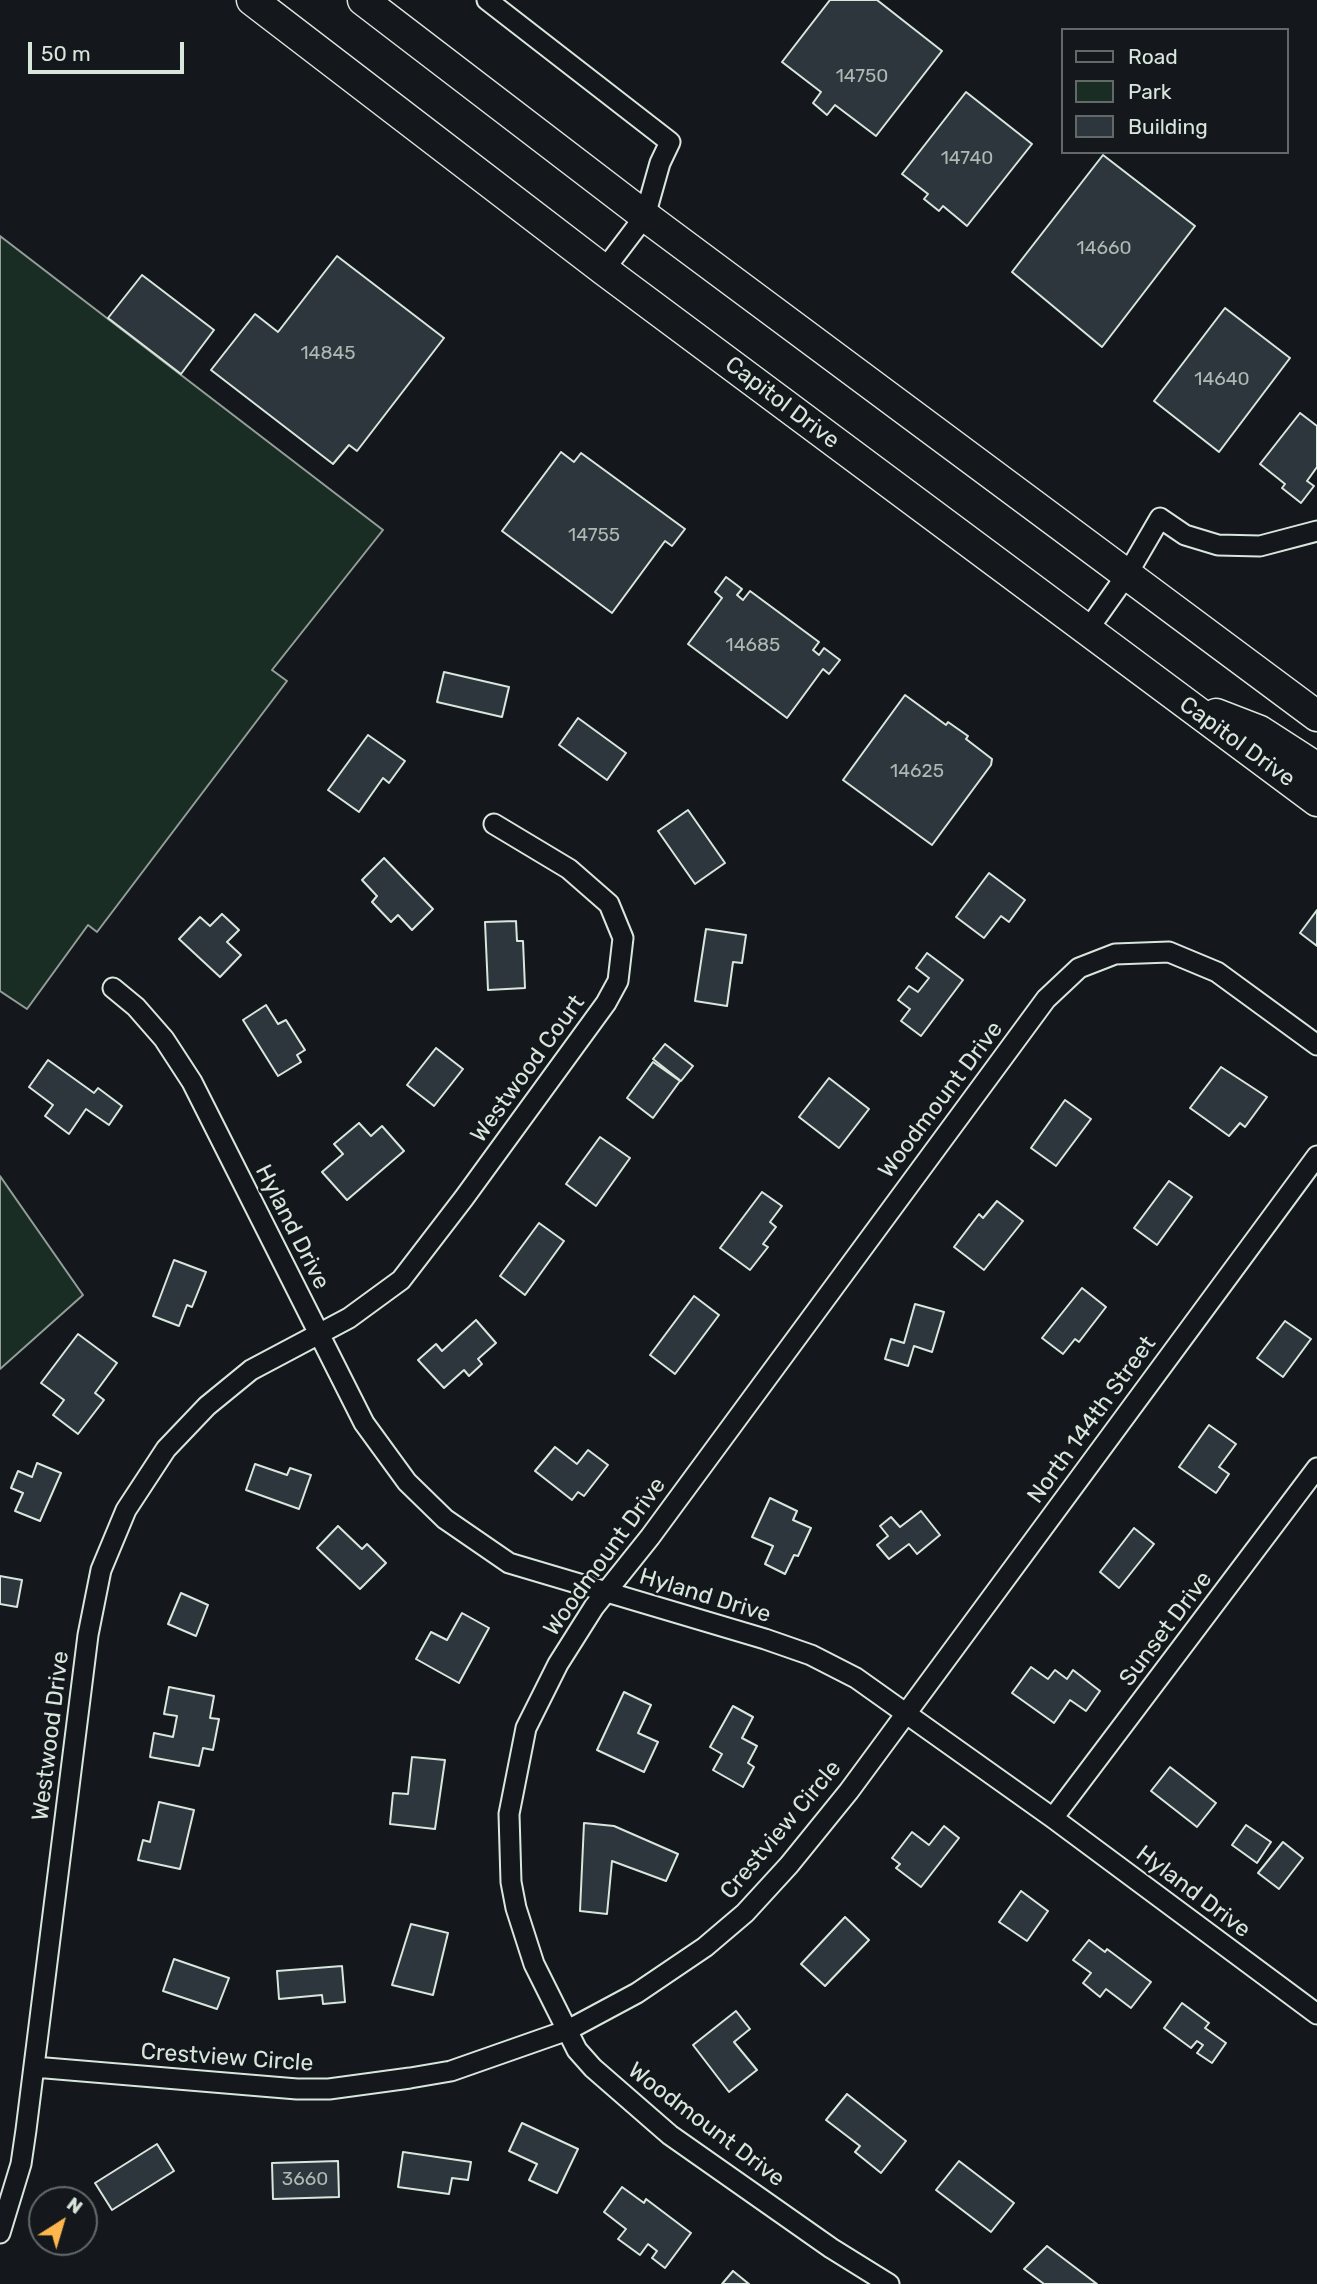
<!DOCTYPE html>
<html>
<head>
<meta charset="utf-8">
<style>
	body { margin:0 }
	#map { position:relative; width:1317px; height:2284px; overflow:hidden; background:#14181c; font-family:Rubik,sans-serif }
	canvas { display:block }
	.legend { position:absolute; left:1061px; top:28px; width:228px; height:126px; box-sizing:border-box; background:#14181c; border:2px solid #626a69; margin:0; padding:9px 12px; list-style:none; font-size:21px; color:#d8e6dc }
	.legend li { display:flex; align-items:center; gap:14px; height:35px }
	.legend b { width:35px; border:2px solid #626a69 }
	.north { position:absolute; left:28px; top:2186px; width:70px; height:70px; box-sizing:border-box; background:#14181c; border:2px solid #626a69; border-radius:50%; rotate:37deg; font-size:19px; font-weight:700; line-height:28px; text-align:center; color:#d8e6dc }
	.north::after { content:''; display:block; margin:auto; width:24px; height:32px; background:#ffb74d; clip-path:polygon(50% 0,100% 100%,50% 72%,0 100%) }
	.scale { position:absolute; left:28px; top:42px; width:156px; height:32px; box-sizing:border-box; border:4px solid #d8e6dc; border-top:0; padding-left:9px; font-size:21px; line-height:24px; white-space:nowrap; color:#d8e6dc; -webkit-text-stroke:5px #14181c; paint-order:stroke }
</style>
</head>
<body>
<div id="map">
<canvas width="1317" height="2284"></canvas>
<ul class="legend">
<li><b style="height:9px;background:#14181c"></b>Road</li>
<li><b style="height:19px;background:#1a2d24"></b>Park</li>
<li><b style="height:19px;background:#2c363c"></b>Building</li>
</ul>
<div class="north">N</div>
<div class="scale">50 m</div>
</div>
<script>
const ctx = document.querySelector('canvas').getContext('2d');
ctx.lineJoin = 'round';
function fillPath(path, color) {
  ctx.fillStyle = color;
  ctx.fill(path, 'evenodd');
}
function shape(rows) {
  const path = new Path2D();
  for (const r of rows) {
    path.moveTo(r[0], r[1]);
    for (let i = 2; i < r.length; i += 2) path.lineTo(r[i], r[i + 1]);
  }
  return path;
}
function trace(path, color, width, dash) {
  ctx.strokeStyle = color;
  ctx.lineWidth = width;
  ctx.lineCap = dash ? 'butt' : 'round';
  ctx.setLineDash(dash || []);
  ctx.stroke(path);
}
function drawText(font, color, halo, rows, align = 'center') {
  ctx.font = font + ' Rubik,sans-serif';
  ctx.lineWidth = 5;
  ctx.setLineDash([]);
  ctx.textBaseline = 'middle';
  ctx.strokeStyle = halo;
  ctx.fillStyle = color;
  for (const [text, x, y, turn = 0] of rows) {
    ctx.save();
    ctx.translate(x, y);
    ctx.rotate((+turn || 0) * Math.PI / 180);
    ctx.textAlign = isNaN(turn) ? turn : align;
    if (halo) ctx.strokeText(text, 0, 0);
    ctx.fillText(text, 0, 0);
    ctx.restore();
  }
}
const green = shape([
	[0,236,383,530,272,670,287,681,97,932,88,925,27,1009,0,991,0,236],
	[0,1176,83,1295,0,1369,0,1176]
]);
fillPath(green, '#1a2d24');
trace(green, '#939e99', 2);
const building = shape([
	[830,0,877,0,942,51,876,136,835,105,827,115,813,103,821,92,782,62,830,0],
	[966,92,1032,144,967,226,943,206,939,211,924,199,928,194,902,174,966,92],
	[1103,155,1195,226,1102,347,1012,272,1103,155],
	[337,256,444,338,357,451,349,445,333,464,211,370,255,314,278,332,337,256],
	[142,275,214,330,181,374,108,318,142,275],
	[1225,308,1290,358,1219,452,1154,401,1225,308],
	[1300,413,1317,426,1317,467,1307,481,1314,486,1301,503,1282,488,1285,484,1260,464,1300,413],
	[561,452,574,462,581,453,685,529,672,546,665,541,612,613,502,531,561,452],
	[726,577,742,589,737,595,743,600,750,591,819,642,813,650,819,655,824,648,840,660,829,674,823,669,787,718,688,644,722,598,715,592,726,577],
	[444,672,509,687,502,717,437,702,444,672],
	[905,695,946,725,948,722,968,736,966,739,992,759,991,765,932,845,843,780,905,695],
	[578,718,626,753,607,780,559,745,578,718],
	[368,735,405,761,389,783,383,778,359,812,328,790,368,735],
	[688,810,725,863,695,884,658,831,688,810],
	[384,858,433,909,412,930,398,915,391,922,372,902,377,896,362,880,384,858],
	[989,873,1025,900,1009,922,1001,916,984,938,956,917,989,873],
	[1317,910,1317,946,1300,933,1317,910],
	[222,914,239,930,227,942,241,955,220,977,179,939,200,917,210,926,222,914],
	[516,921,517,941,523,941,525,988,488,990,485,922,516,921],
	[706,929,746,935,742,963,733,962,727,1006,695,1001,706,929],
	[927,953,963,980,921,1036,901,1021,910,1009,898,1000,909,986,918,992,929,978,916,968,927,953],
	[266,1005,278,1024,286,1020,305,1050,297,1055,301,1062,278,1076,243,1020,266,1005],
	[665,1044,693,1066,681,1081,653,1059,665,1044],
	[436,1048,463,1069,434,1106,407,1085,436,1048],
	[48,1060,94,1093,98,1088,122,1106,109,1125,86,1109,69,1134,45,1116,53,1105,29,1087,48,1060],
	[653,1062,680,1081,653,1118,627,1098,653,1062],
	[1221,1067,1267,1097,1245,1127,1240,1123,1229,1136,1190,1108,1221,1067],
	[829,1078,869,1109,839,1148,799,1117,829,1078],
	[1065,1100,1091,1119,1056,1166,1031,1148,1065,1100],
	[359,1123,371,1136,382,1126,404,1151,347,1200,322,1172,343,1154,334,1144,359,1123],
	[600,1137,630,1158,596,1206,566,1184,600,1137],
	[1169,1181,1192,1197,1157,1245,1134,1228,1169,1181],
	[762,1192,782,1206,770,1222,776,1227,763,1244,768,1247,750,1270,720,1248,762,1192],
	[997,1201,1023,1221,984,1270,954,1247,979,1214,983,1218,997,1201],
	[539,1223,564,1241,525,1295,500,1276,539,1223],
	[174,1260,206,1272,192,1307,187,1305,179,1326,153,1316,174,1260],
	[1082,1288,1106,1307,1079,1342,1075,1339,1063,1354,1042,1338,1082,1288],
	[694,1296,719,1315,675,1374,650,1355,694,1296],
	[915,1304,944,1312,932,1352,914,1346,908,1366,885,1359,891,1339,904,1343,915,1304],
	[476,1320,496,1343,478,1359,482,1364,469,1376,464,1370,444,1388,418,1360,436,1344,442,1351,476,1320],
	[1285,1321,1311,1339,1283,1377,1257,1358,1285,1321],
	[78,1334,117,1363,95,1393,104,1400,78,1434,53,1415,64,1400,41,1383,78,1334],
	[1209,1425,1236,1444,1219,1467,1229,1474,1216,1493,1179,1467,1209,1425],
	[555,1447,577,1464,588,1450,608,1465,584,1496,578,1492,572,1500,535,1471,555,1447],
	[37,1463,61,1473,40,1521,15,1511,23,1493,11,1488,18,1471,32,1477,37,1463],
	[255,1464,287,1475,290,1468,311,1475,299,1509,246,1490,255,1464],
	[770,1498,797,1511,793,1520,811,1528,798,1556,794,1555,785,1574,765,1564,773,1546,752,1537,770,1498],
	[921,1511,940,1535,917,1554,909,1544,889,1559,877,1545,888,1536,880,1526,891,1517,900,1527,921,1511],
	[338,1526,362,1549,367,1544,386,1563,360,1589,317,1548,338,1526],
	[1134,1528,1154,1544,1119,1588,1100,1572,1134,1528],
	[0,1576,22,1580,17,1607,0,1604,0,1576],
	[181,1593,208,1605,196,1636,168,1624,181,1593],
	[462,1613,489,1628,459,1683,416,1659,431,1632,447,1640,462,1613],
	[1031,1667,1048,1679,1055,1670,1067,1679,1073,1670,1100,1691,1086,1711,1070,1700,1054,1723,1012,1693,1031,1667],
	[169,1687,214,1696,210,1718,219,1719,213,1750,203,1748,199,1766,150,1757,154,1733,173,1737,177,1716,164,1714,169,1687],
	[624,1692,651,1705,638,1733,658,1742,644,1772,597,1750,624,1692],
	[733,1706,753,1717,742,1738,757,1746,748,1763,754,1767,743,1787,713,1770,722,1754,710,1747,733,1706],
	[412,1757,445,1760,435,1829,390,1824,393,1793,408,1794,412,1757],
	[1170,1767,1216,1803,1197,1827,1151,1791,1170,1767],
	[159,1802,194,1810,180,1869,138,1860,143,1840,150,1842,159,1802],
	[584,1823,614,1826,678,1854,666,1881,612,1861,607,1914,580,1911,584,1823],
	[1246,1825,1271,1842,1257,1863,1232,1845,1246,1825],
	[944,1826,959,1838,921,1887,896,1868,900,1864,892,1858,912,1832,929,1845,944,1826],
	[1283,1842,1303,1858,1279,1889,1258,1873,1283,1842],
	[1021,1891,1048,1911,1027,1941,999,1922,1021,1891],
	[845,1917,869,1940,825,1986,801,1964,845,1917],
	[411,1924,448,1933,433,1995,392,1985,411,1924],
	[1089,1940,1105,1952,1107,1949,1151,1982,1131,2008,1106,1989,1100,1997,1083,1983,1091,1973,1073,1960,1089,1940],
	[174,1959,229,1978,217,2009,163,1991,174,1959],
	[342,1966,345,2002,323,2004,322,1995,279,1999,277,1971,342,1966],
	[1182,2003,1209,2023,1205,2028,1226,2043,1212,2063,1197,2053,1203,2045,1197,2041,1191,2048,1164,2028,1182,2003],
	[736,2011,750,2029,734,2042,757,2070,729,2092,693,2045,736,2011],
	[847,2094,906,2141,881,2173,855,2152,860,2146,826,2120,847,2094],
	[522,2123,578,2149,557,2193,529,2180,537,2164,509,2151,522,2123],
	[157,2144,174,2171,112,2210,95,2183,157,2144],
	[403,2152,471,2162,468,2180,452,2178,449,2194,398,2187,403,2152],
	[338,2161,339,2197,273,2199,272,2163,338,2161],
	[959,2161,1014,2203,991,2232,936,2190,959,2161],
	[622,2187,644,2203,646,2199,691,2233,665,2268,652,2258,657,2251,648,2244,640,2255,618,2239,626,2229,604,2212,622,2187],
	[1047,2246,1097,2284,1044,2284,1024,2269,1047,2246],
	[733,2271,749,2284,722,2284,733,2271]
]);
fillPath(building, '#2c363c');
trace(building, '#d8e6dc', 2);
const street = shape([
	[487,0,670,142,660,163,645,216,604,270],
	[1087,631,1128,573,1160,518,1185,535,1218,545,1260,546,1317,531],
	[113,988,136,1007,164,1039,192,1082,364,1423,407,1482,445,1519,509,1563,765,1639,811,1655,856,1678,1053,1818,1317,2014],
	[1053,1818,1317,1468],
	[34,2067,297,2089,329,2089,410,2078,451,2071,568,2030,637,1993,705,1947,745,1913,789,1865,849,1791,1317,1156],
	[0,2233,21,2164,26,2130,88,1635,101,1570,126,1510,166,1449,207,1406,251,1370,349,1318,401,1280,464,1198,606,1003,618,981,623,938,609,904,569,869,494,824],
	[889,2284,831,2248,670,2135,593,2068,577,2050,534,1964,516,1908,511,1882,509,1814,526,1728,558,1664,594,1607,650,1537,1046,999,1079,968,1115,954,1169,952,1217,972,1317,1045]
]);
const primary = shape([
	[252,0,604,270,1317,801],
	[363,0,645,216,1317,716],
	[1216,714,1260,731,1317,768]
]);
trace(street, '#d8e6dc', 23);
trace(primary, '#d8e6dc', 33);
trace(street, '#14181c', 19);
trace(primary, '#14181c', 30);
drawText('19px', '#adbab4', null, [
	["14750",862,77],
	["14740",967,159],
	["14660",1104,249],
	["14845",328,354],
	["14640",1222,380],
	["14755",594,536],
	["14685",753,646],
	["14625",917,772],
	["3660",305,2180]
]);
drawText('23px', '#d8e6dc', '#14181c', [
	["Capitol Drive",782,403,37],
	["Capitol Drive",1237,742,36],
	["Westwood Court",528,1069,-54],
	["Woodmount Drive",941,1100,-53],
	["Hyland Drive",292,1227,63],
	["North 144th Street",1092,1420,-54],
	["Woodmount Drive",605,1557,-54],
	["Hyland Drive",705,1596,17],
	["Sunset Drive",1166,1629,-53],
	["Westwood Drive",51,1736,-83],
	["Crestview Circle",781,1830,-50],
	["Hyland Drive",1193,1892,37],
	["Crestview Circle",227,2058,4],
	["Woodmount Drive",706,2125,37]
]);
</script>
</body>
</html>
